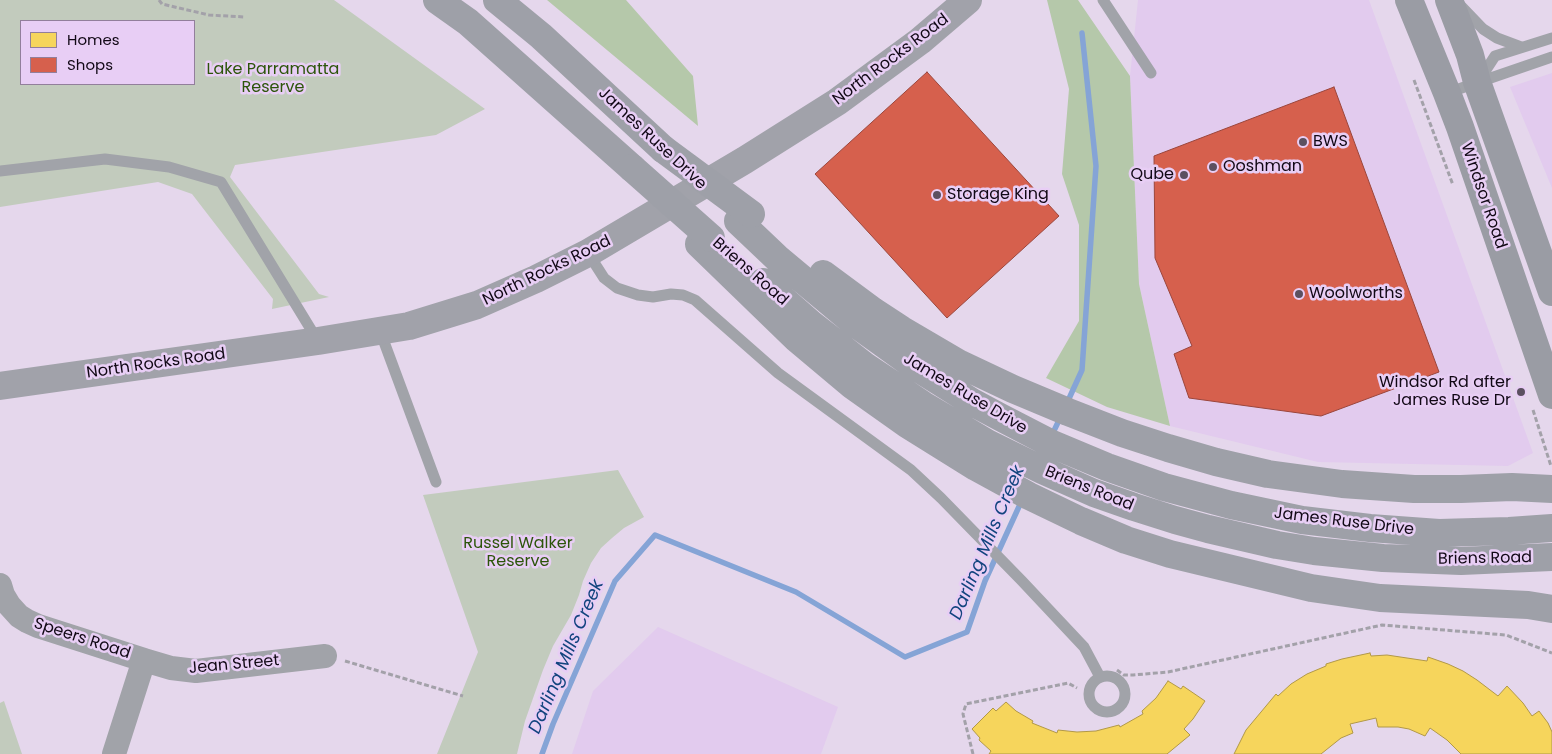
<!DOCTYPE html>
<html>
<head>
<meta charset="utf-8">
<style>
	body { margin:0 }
	#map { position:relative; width:1552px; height:754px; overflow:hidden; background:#e5d7ec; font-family:Poppins,sans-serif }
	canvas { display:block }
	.legend { position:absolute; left:20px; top:20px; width:175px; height:65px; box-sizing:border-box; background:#e8cef5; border:1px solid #927f9b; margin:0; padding:6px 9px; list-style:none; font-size:15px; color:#110815 }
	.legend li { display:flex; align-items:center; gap:10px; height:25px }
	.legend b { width:25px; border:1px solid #927f9b }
</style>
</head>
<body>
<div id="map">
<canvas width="1552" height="754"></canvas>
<ul class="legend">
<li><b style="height:14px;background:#f6d55c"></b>Homes</li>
<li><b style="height:14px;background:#d6604d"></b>Shops</li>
</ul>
</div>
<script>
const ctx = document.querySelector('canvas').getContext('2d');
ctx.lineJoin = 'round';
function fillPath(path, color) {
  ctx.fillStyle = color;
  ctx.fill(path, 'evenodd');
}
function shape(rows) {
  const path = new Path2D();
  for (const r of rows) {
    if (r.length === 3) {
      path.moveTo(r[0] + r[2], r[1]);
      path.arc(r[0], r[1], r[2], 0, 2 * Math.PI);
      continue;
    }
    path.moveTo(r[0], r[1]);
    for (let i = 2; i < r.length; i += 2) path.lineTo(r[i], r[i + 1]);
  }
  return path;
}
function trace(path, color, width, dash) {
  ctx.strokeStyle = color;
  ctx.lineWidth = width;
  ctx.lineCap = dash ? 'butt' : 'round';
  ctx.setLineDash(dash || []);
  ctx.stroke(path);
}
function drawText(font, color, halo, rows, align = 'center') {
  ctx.font = font + ' Poppins,sans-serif';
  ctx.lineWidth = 5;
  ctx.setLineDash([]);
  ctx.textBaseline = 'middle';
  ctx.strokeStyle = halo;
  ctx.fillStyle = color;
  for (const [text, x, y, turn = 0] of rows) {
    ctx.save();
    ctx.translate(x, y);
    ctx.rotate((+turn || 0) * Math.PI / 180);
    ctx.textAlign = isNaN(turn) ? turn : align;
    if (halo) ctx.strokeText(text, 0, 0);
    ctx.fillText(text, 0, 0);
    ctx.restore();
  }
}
fillPath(shape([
	[1138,0,1369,0,1533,453,1508,466,1318,462,1170,426,1139,284,1130,76],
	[1552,73,1552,188,1510,87],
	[658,627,838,707,821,754,572,754,593,691]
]), '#e2cbee');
fillPath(shape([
	[0,0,334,0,485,109,436,135,235,165,230,177,319,294,329,297,272,309,273,299,192,194,158,182,0,207],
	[21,21,194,21,194,84,21,84],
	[618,470,644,517,624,528,612,538,601,548,591,563,583,581,579,595,571,615,553,646,543,670,525,721,517,754,437,754,478,652,423,495],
	[4,701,22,754,0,754,0,703]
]), '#c2cbbd');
fillPath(shape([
	[547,0,626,0,693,76,698,126],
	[1047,0,1078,0,1130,76,1139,284,1170,426,1107,407,1046,378,1079,321,1079,225,1062,174,1069,89]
]), '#b5c8aa');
const homes = shape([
	[1370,653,1371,656,1387,655,1427,661,1428,657,1448,664,1463,671,1477,680,1498,696,1507,686,1523,703,1532,716,1539,711,1548,723,1552,732,1552,754,1461,754,1447,740,1430,728,1425,736,1409,729,1398,727,1378,727,1376,718,1350,724,1353,733,1341,738,1321,754,1234,754,1246,730,1276,694,1278,696,1291,684,1307,674,1326,666,1326,664,1342,659,1370,653],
	[1168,681,1181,689,1183,686,1205,701,1193,719,1184,729,1190,735,1167,754,989,754,991,751,979,740,980,738,972,729,993,708,996,711,1006,702,1016,711,1033,721,1032,723,1057,733,1058,730,1077,732,1096,731,1119,725,1120,727,1143,714,1142,711,1156,698,1168,681]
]);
fillPath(homes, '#f6d55c');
trace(homes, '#b19847', 1);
const shops = shape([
	[927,72,1059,216,947,318,815,174,927,72],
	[1334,87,1439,372,1321,416,1189,398,1174,354,1192,346,1155,258,1154,156,1334,87]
]);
fillPath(shops, '#d6604d');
trace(shops, '#9b463c', 1);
trace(shape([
	[1067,403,1082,370,1096,166,1082,33],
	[1051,437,1061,416],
	[542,754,553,724,615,581,655,535,796,592,905,657,967,632,985,581,1022,500]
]), '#85a4d6', 5.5);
trace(shape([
	[159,0,162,4,209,15,245,17],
	[1414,80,1453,185],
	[1533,410,1551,466],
	[345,661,463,696],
	[1117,670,1124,675,1133,675,1168,672,1382,625,1506,635,1552,653],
	[973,754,963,714,966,704,1068,683,1077,688]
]), '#a3a1a9', 3, [5, 2.5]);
trace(shape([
	[1103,0,1151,73],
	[1458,3,1483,29,1497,38,1521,47],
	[1480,79,1495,56,1552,38],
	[1447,93,1552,57],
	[0,171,105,159,169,167,221,182,318,341],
	[588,253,604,278,617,288,638,295,653,297,671,294,683,295,695,300,778,373,911,470,941,498,1022,581,1084,647,1100,677],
	[380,331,436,482],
	[1107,694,18]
]), '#a1a3a9', 11);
trace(shape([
	[0,585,3,595,9,605,19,616,27,621,38,626,144,660,114,754],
	[144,660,171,668,196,671,325,656]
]), '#a1a3a9', 24);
trace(shape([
	[0,386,318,341,409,326,477,305,536,279,588,253,745,160,837,102,920,41,968,0]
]), '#a1a2aa', 28);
trace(shape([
	[1409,0,1447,93,1460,127,1552,395],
	[1449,0,1470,55,1477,82,1552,292]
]), '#9a9ca4', 28);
trace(shape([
	[437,0,468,22,632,168],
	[497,0,541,36,663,149],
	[738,221,777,258,856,324,913,365,972,402,1000,417,1052,444,1107,467,1164,487,1231,505,1302,520,1370,528,1439,533,1509,531,1552,528],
	[699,244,796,338,852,385,907,424,976,467,1029,496,1081,521,1126,540,1170,554,1311,588,1380,598,1528,605,1552,609],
	[823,274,873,311,902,330,960,364,1013,389,1068,412,1122,433,1168,448,1216,462,1268,474,1342,484,1414,489,1461,489,1512,487,1552,489],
	[763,282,811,324,866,367,923,405,987,443,1042,470,1094,493,1134,507,1175,520,1208,529,1277,545,1314,551,1383,558,1461,561,1552,557]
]), '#9ea0a8', 28);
trace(shape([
	[663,149,751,214],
	[632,168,711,238]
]), '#9ea0a8', 28);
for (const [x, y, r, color] of [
	[1303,142,5,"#5b5060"],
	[1213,167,5,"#5b5060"],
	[1184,175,5,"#5b5060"],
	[937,195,5,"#5b5060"],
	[1299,294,5,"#5b5060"],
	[1521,392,5,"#5b5060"]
]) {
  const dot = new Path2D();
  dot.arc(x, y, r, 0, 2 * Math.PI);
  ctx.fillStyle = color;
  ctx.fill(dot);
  trace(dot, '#e8cef5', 2);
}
drawText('16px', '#110815', '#e8cef5', [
	["North Rocks Road",891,60,-37],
	["James Ruse Drive",652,139,43],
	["Windsor Road",1483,196,71],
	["North Rocks Road",547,271,-26],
	["Briens Road",750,272,41],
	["North Rocks Road",156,364,-8],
	["James Ruse Drive",965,394,31],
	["Briens Road",1089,489,22],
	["James Ruse Drive",1344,522,7],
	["Briens Road",1485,559,-1],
	["Speers Road",82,639,18],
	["Jean Street",234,665,-5]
]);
drawText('16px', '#2c550a', '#e8cef5', [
	["Lake Parramatta",273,70],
	["Reserve",273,88],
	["Russel Walker",518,544],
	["Reserve",518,562]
]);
drawText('16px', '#110815', '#e8cef5', [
	["BWS",1313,142],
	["Ooshman",1223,167],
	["Qube",1174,175,"right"],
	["Storage King",947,195],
	["Woolworths",1309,294],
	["Windsor Rd after",1511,383,"right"],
	["James Ruse Dr",1511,401,"right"]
], 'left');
drawText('italic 18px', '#12447e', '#e8cef5', [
	["Darling Mills Creek",988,543,-67],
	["Darling Mills Creek",567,657,-67]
]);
</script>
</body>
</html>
